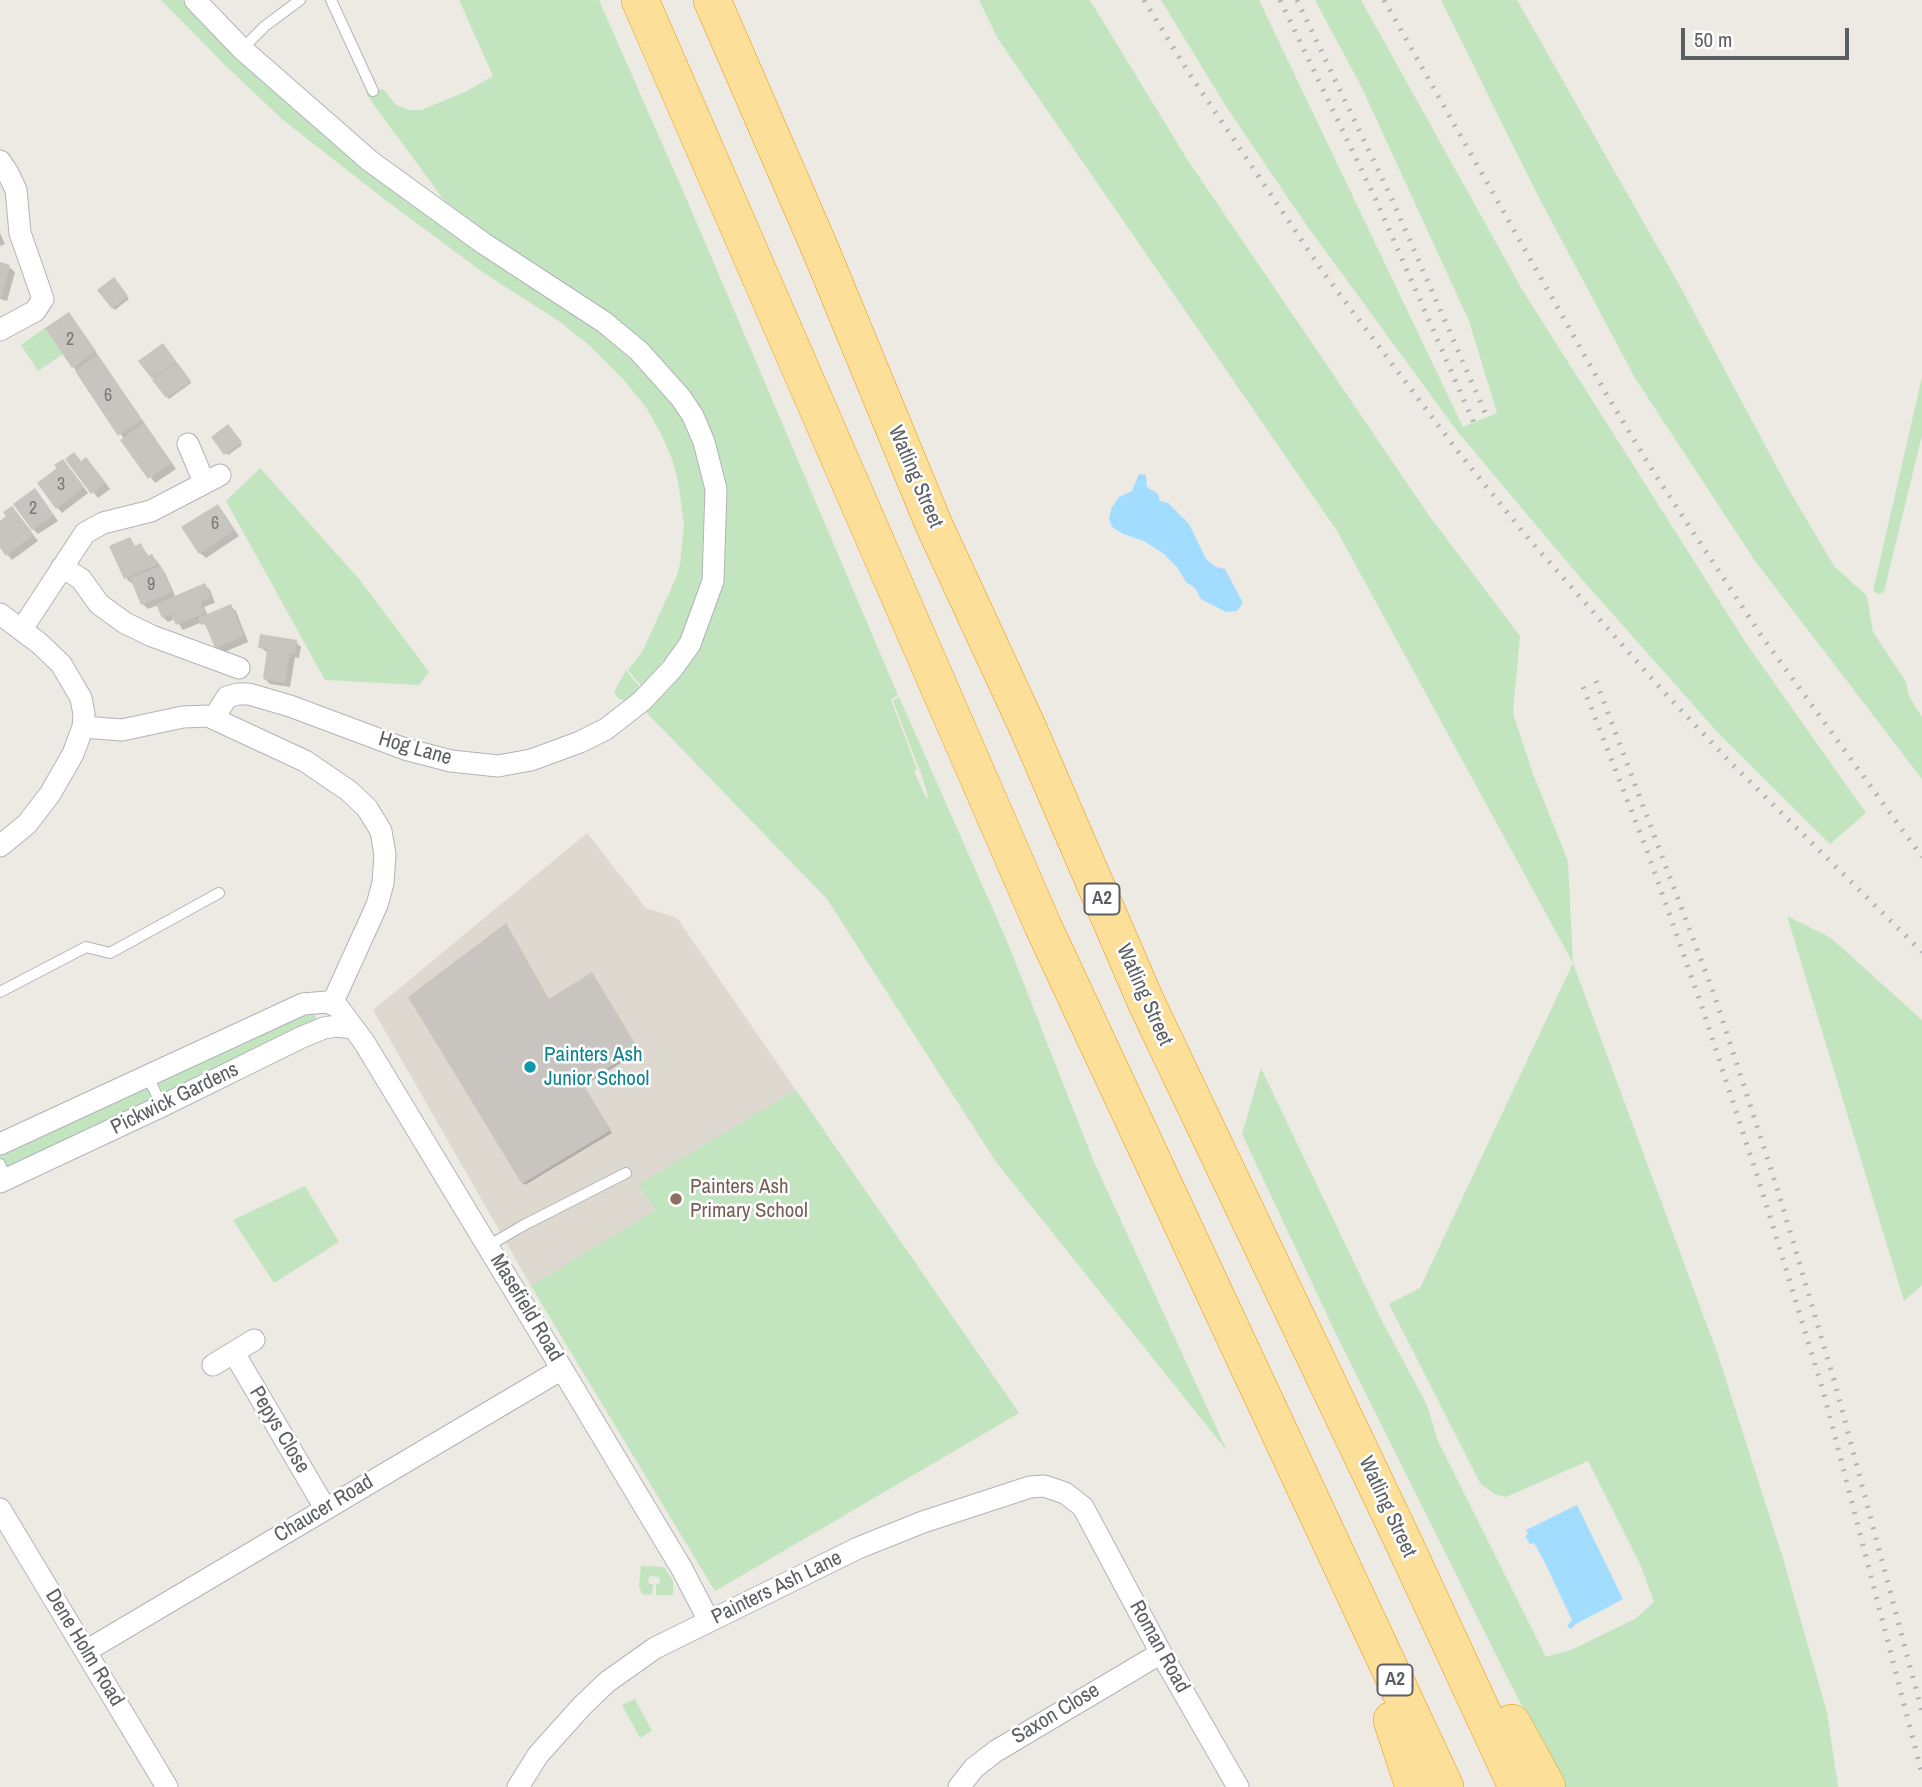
<!DOCTYPE html>
<html>
<head>
<meta charset="utf-8">
<style>
	body { margin:0 }
	#map { position:relative; width:1922px; height:1787px; overflow:hidden; background:#edeae3; font-family:"Archivo Narrow",sans-serif }
	canvas { display:block }
	.scale { position:absolute; left:1681px; top:28px; width:168px; height:32px; box-sizing:border-box; border:4px solid #5b5f63; border-top:0; padding-left:9px; font-size:21px; line-height:24px; white-space:nowrap; color:#5b5f63; -webkit-text-stroke:5px #fff; paint-order:stroke }
</style>
</head>
<body>
<div id="map">
<canvas width="1922" height="1787"></canvas>
<div class="scale">50 m</div>
</div>
<script>
const ctx = document.querySelector('canvas').getContext('2d');
ctx.lineJoin = 'round';
function fillPath(path, color) {
  ctx.fillStyle = color;
  ctx.fill(path, 'evenodd');
}
function shape(rows) {
  const path = new Path2D();
  for (const r of rows) {
    path.moveTo(r[0], r[1]);
    for (let i = 2; i < r.length; i += 2) path.lineTo(r[i], r[i + 1]);
  }
  return path;
}
function trace(path, color, width, dash) {
  ctx.strokeStyle = color;
  ctx.lineWidth = width;
  ctx.lineCap = dash ? 'butt' : 'round';
  ctx.setLineDash(dash || []);
  ctx.stroke(path);
}
function drawText(font, color, halo, rows, align = 'center') {
  ctx.font = font + ' "Archivo Narrow",sans-serif';
  ctx.lineWidth = 5;
  ctx.setLineDash([]);
  ctx.textBaseline = 'middle';
  ctx.strokeStyle = halo;
  ctx.fillStyle = color;
  for (const [text, x, y, turn = 0] of rows) {
    ctx.save();
    ctx.translate(x, y);
    ctx.rotate((+turn || 0) * Math.PI / 180);
    ctx.textAlign = isNaN(turn) ? turn : align;
    if (halo) ctx.strokeText(text, 0, 0);
    ctx.fillText(text, 0, 0);
    ctx.restore();
  }
}
fillPath(shape([
	[587,833,646,908,677,918,1019,1413,715,1591,531,1286,373,1010]
]), '#ddd9d1');
fillPath(shape([
	[161,0,183,0,237,54,586,316,674,399,703,461,712,552,683,642,643,688,628,670,642,652,676,578,680,564,684,525,678,481,672,459,661,434,646,407,622,378,590,346,560,322,484,273,384,199,283,120,226,66],
	[459,0,599,0,693,214,898,695,891,700,917,769,914,771,926,798,928,797,922,776,893,701,899,697,1007,941,1094,1162,1227,1451,996,1162,827,899,645,711,677,675,721,557,694,405,460,222,366,94,383,89,396,105,409,110,421,110,465,92,493,76],
	[979,0,1090,0,1187,159,1430,517,1520,636,1513,713,1532,771,1568,861,1573,963,1718,1355,1783,1558,1827,1712,1838,1787,1565,1787,1508,1679,1336,1334,1242,1134,1261,1068,1382,1321,1427,1405,1438,1441,1546,1657,1573,1649,1635,1619,1654,1602,1641,1566,1588,1461,1506,1497,1494,1494,1480,1483,1389,1304,1420,1288,1573,963,1337,531,998,39],
	[1161,0,1259,0,1463,427,1497,413,1469,321,1362,88,1315,0,1361,0,1523,291,1746,643,1866,813,1830,844,1719,734,1572,568,1457,431,1305,223,1227,108],
	[1441,0,1517,0,1681,288,1788,488,1834,566,1867,596,1873,632,1906,682,1909,696,1922,717,1922,779,1755,561,1635,378,1537,194],
	[45,328,63,354,38,371,21,345],
	[1922,377,1922,435,1884,592,1879,594,1873,591],
	[260,468,359,579,415,653,429,672,419,685,325,680,226,501],
	[626,670,641,689,626,701,619,699,614,692],
	[1787,916,1831,938,1922,1020,1922,1285,1904,1301],
	[311,1005,317,1021,0,1170,0,1149],
	[796,1090,1019,1413,715,1591,531,1286,656,1210,638,1185],
	[305,1186,339,1242,274,1283,233,1220],
	[641,1566,664,1567,673,1581,673,1595,656,1595,656,1585,659,1584,660,1580,659,1577,650,1576,648,1580,649,1584,653,1584,652,1595,642,1594,639,1586],
	[635,1699,652,1731,640,1738,622,1705]
]), '#c2e5bf');
fillPath(shape([
	[1139,474,1146,475,1147,487,1158,494,1160,501,1168,503,1189,524,1206,559,1216,567,1225,569,1243,603,1237,611,1226,612,1201,599,1195,588,1186,582,1177,567,1164,554,1144,541,1123,534,1112,527,1109,518,1112,507,1119,497,1132,491],
	[1577,1505,1623,1599,1576,1624,1571,1629,1567,1626,1572,1620,1544,1561,1534,1543,1530,1544,1525,1536,1528,1534,1526,1530]
]), '#a2dcfe');
fillPath(shape([
	[0,233,5,244,0,246],
	[0,264,9,267,15,272,7,301,0,299],
	[114,280,129,299,115,310,100,290],
	[73,319,176,469,155,483,73,366],
	[165,347,191,383,169,399,141,361],
	[230,428,242,445,228,455,226,453],
	[67,459,91,464,110,489,98,498],
	[68,466,88,493,62,513,57,507],
	[40,496,58,521,38,534,33,529],
	[217,506,239,536,206,558,200,553],
	[17,513,38,541,12,560,0,546,0,523],
	[130,539,136,547,141,545,149,557,152,556,157,561,165,573,176,598,205,585,210,590,215,603,204,607,208,616,230,606,236,611,248,642,222,653,217,647,209,629,202,622,183,630,175,619,168,622,163,617,158,605,148,609,143,604,134,582,131,583,126,578],
	[296,642,301,647,299,658,295,657,290,687,270,684,264,678,268,653,260,647],
	[594,977,639,1052,583,1086,612,1133,525,1185,523,1183,549,1000]
]), '#0003');
fillPath(shape([
	[0,262,10,265,1,299,0,299],
	[114,277,128,296,112,309,97,290],
	[69,312,96,351,72,368,45,328],
	[163,343,176,361,152,379,138,361],
	[98,355,142,420,118,436,75,371],
	[177,362,191,381,166,398,152,380],
	[144,423,172,463,148,479,120,440],
	[228,424,242,442,224,455,211,437],
	[74,452,81,461,86,457,106,483,91,494,65,459],
	[63,459,84,487,56,509,37,483,57,468,54,465],
	[35,488,54,515,32,530,13,504],
	[218,504,235,530,199,554,181,527],
	[12,506,34,535,6,556,0,548,0,521,6,516,3,512],
	[130,537,135,546,141,543,147,556,152,554,157,564,124,579,109,546],
	[161,566,172,592,141,605,130,578],
	[205,583,211,597,200,602,205,613,176,625,171,614,162,618,156,604],
	[231,604,244,636,215,648,205,624,201,625,198,618],
	[260,634,297,640,295,654,290,653,285,683,263,679,267,649,258,648],
	[506,923,549,999,592,972,639,1050,582,1083,611,1130,522,1184,408,997]
]), '#c8c5c0');
const service = shape([
	[331,0,373,91],
	[242,49,265,26,300,0],
	[0,992,86,947,110,953,219,893],
	[147,1075,162,1106],
	[0,1164,6,1179],
	[488,1246,524,1225,626,1173]
]);
const minor = shape([
	[195,0,242,49,370,161,483,243,604,322,639,351,681,398,693,416,704,442,716,489,713,581,690,644,672,669,642,701,606,729,580,742,531,760,498,766,451,761,405,749,290,706,249,694,238,694,227,697,214,718],
	[0,161,8,173,16,190,20,233,43,299,35,311,0,330],
	[188,444,204,482],
	[62,567,81,579,99,604,125,623,152,636,239,668],
	[0,614,39,643,61,664,81,698,84,714,83,727,73,754,50,794,27,824,0,846],
	[22,629,85,533,103,523,151,511,220,475],
	[83,727,122,730,183,717,208,716,305,761,349,791,367,808,381,831,385,855,383,883,377,905,332,1004],
	[0,1144,303,1004,327,1002,338,1007,364,1042,562,1369,682,1569,709,1621],
	[0,1182,162,1106,300,1038,324,1028,337,1026,353,1028],
	[234,1353,325,1508],
	[213,1365,254,1340],
	[0,1509,167,1787],
	[86,1651,562,1369],
	[518,1787,538,1755,582,1706,607,1682,655,1648,858,1548,923,1522,1030,1487,1044,1486,1065,1493,1083,1507,1161,1653,1238,1787],
	[959,1787,974,1768,996,1751,1161,1653]
]);
const trunk = shape([
	[640,0,1043,926,1445,1787],
	[712,0,821,251,934,525,1027,726,1146,1002,1402,1539,1517,1787],
	[1392,1720,1414,1787],
	[1512,1723,1547,1787]
]);
trace(service, '#b0b4b8', 12);
trace(minor, '#b0b4b8', 23);
trace(trunk, '#ec9404', 38);
trace(service, '#fff', 10);
trace(minor, '#fff', 21);
trace(trunk, '#fce09a', 37);
trace(shape([
	[1144,0,1187,70,1323,272,1459,453,1528,538,1663,691,1729,761,1922,952],
	[1280,0,1376,200,1474,423],
	[1297,0,1390,195,1487,417],
	[1384,0,1608,397,1656,476,1763,638,1922,857],
	[1596,681,1715,997,1778,1191,1836,1387,1922,1712],
	[1583,687,1646,848,1700,1001,1764,1197,1824,1394,1922,1774]
]), '#b1b2b3', 5, [2, 9]);
for (const [x, y, r, color] of [
	[530,1067,7,"#0f9aa8"],
	[676,1199,7,"#8d6e63"]
]) {
  const dot = new Path2D();
  dot.arc(x, y, r, 0, 2 * Math.PI);
  ctx.fillStyle = color;
  ctx.fill(dot);
  trace(dot, '#fff', 2.5);
}
drawText('18px', '#76787a', null, [
	["2",70,340],
	["6",108,396],
	["3",61,485],
	["2",33,509],
	["6",215,524],
	["9",151,585]
]);
for (const [x, y, w] of [
	[1102,899,35],
	[1395,1680,35]
]) {
  const box = new Path2D();
  box.roundRect(x - w / 2, y - 15.5, w, 31, 5);
  ctx.fillStyle = '#fff';
  ctx.fill(box);
  trace(box, '#5b5f63', 2);
}
drawText('bold 19px', '#5b5f63', null, [
	["A2",1102,899],
	["A2",1395,1680]
]);
drawText('21px', '#5b5f63', '#fff', [
	["Watling Street",915,477,67],
	["Hog Lane",415,749,16],
	["Watling Street",1144,995,66],
	["Pickwick Gardens",175,1099,-26],
	["Masefield Road",526,1308,59],
	["Pepys Close",279,1430,59],
	["Watling Street",1387,1507,65],
	["Chaucer Road",324,1509,-31],
	["Painters Ash Lane",777,1588,-26],
	["Roman Road",1159,1647,61],
	["Dene Holm Road",84,1648,59],
	["Saxon Close",1056,1714,-31]
]);
drawText('21px', '#0d838f', '#fff', [
	["Painters Ash",544,1055],
	["Junior School",544,1079]
], 'left');
drawText('21px', '#785e54', '#fff', [
	["Painters Ash",690,1187],
	["Primary School",690,1211]
], 'left');
</script>
</body>
</html>
